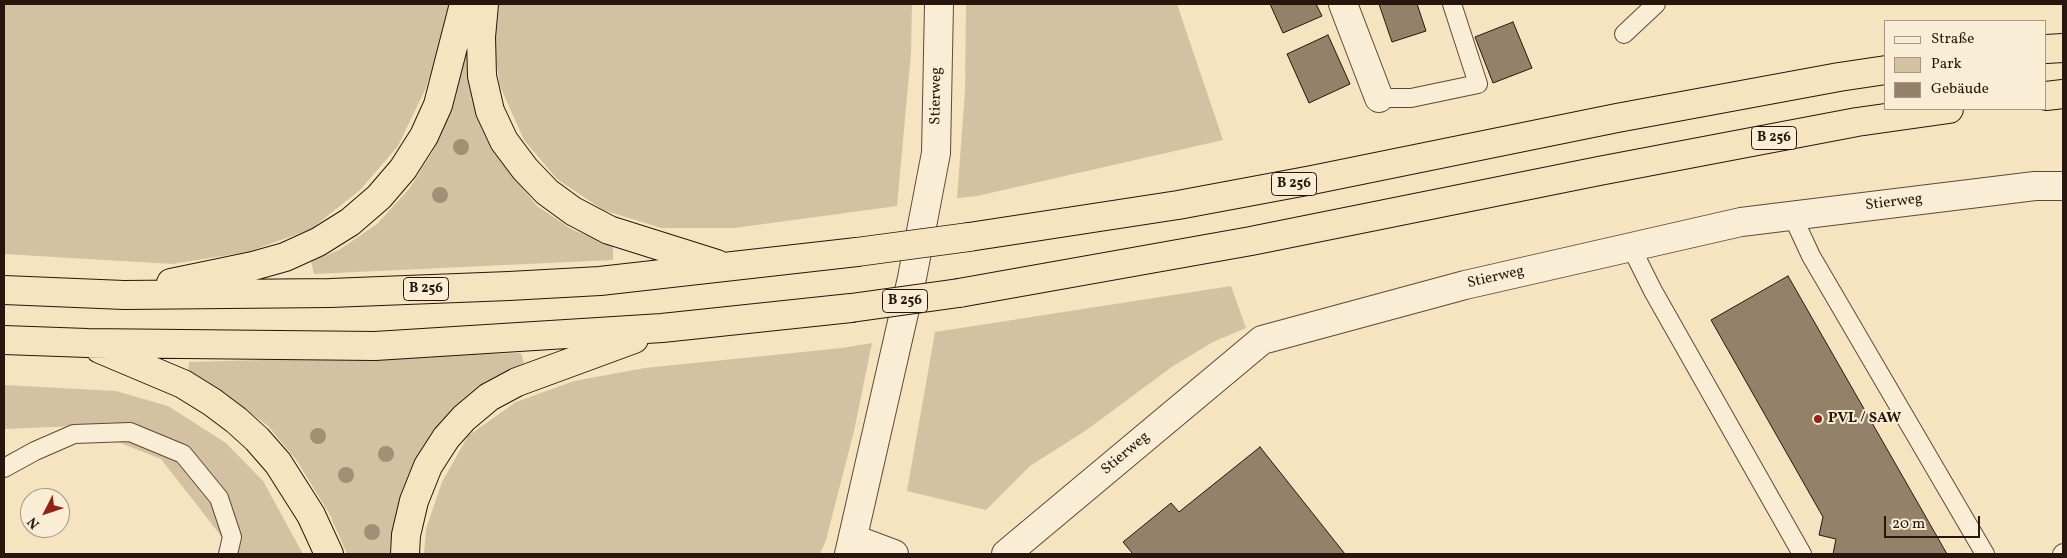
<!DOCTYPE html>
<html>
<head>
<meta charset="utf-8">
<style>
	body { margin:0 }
	#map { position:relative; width:2067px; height:558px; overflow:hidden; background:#f6e4c0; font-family:Vollkorn,serif }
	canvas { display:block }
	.frame { position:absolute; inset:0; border:5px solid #28160c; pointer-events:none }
	.legend { position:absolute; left:1884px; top:20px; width:162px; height:90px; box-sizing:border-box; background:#f9edd6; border:1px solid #a59785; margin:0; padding:6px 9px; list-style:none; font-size:15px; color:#28160c }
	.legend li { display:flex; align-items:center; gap:10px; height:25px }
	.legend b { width:25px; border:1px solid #a59785 }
	.north { position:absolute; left:20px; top:488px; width:50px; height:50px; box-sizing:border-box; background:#f9edd6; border:1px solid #a59785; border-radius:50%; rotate:229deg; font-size:14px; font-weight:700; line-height:20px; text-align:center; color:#28160c }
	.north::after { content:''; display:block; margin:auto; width:18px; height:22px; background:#8f2418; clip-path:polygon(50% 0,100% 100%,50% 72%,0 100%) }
	.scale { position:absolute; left:1884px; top:516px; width:96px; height:22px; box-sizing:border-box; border:2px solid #28160c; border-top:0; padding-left:6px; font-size:15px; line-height:18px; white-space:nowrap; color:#28160c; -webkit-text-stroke:4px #f9edd6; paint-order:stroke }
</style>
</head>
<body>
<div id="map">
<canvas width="2067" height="558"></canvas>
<div class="frame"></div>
<ul class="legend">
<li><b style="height:6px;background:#f9edd6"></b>Straße</li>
<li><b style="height:14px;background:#d3c1a1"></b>Park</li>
<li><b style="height:14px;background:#93816a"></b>Gebäude</li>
</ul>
<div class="north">N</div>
<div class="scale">20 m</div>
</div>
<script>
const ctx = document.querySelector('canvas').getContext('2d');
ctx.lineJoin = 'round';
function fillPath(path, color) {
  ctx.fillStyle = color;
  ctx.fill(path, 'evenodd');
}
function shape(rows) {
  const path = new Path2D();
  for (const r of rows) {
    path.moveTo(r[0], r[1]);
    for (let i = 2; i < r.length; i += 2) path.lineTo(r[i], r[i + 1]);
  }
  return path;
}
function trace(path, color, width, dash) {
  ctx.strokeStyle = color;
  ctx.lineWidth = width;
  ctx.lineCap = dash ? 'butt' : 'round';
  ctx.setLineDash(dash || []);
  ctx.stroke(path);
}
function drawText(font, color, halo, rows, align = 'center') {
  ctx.font = font + ' Vollkorn,serif';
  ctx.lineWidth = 4;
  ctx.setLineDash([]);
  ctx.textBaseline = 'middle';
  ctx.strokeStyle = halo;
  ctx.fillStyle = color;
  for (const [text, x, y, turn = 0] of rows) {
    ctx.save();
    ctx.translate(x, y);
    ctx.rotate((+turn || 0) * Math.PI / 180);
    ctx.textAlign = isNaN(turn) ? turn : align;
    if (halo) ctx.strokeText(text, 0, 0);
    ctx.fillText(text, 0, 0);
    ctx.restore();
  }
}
fillPath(shape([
	[4,4,452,4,426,88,398,146,360,190,311,229,248,252,172,264,4,254],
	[498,4,912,4,911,53,897,206,734,228,661,228,603,210,557,179,524,140,500,86,491,28],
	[966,4,1177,4,1223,140,977,196,957,198,965,91],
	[468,42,488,135,511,173,537,206,573,230,613,245,613,260,314,274,311,261,339,250,377,224,409,189,433,151,449,112],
	[1231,286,1246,328,1213,342,1173,366,1088,429,1030,466,986,510,907,491,935,332],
	[872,343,854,431,826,540,820,554,424,554,426,529,442,482,468,436,516,402,574,381,645,368,842,348],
	[521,353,524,363,484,385,454,409,429,438,410,475,394,554,347,554,330,515,297,461,268,426,229,397,188,375,189,362],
	[4,385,116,391,168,406,226,443,263,481,303,554,235,554,161,459,77,426,4,429]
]), '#d3c1a1');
const building = shape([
	[1270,4,1316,4,1322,16,1283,33,1270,4],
	[1379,4,1417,4,1426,31,1392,42,1379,4],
	[1513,22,1532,68,1493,83,1475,37,1513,22],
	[1328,35,1350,84,1309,103,1287,54,1328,35],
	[1788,276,1947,554,1833,554,1836,539,1819,535,1823,517,1711,320,1788,276],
	[1260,447,1345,554,1133,554,1123,542,1171,503,1179,512,1260,447]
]);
fillPath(building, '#93816a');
trace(building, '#28160c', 1);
const service = shape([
	[1624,34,1656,4],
	[1379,98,1411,98,1478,84,1452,4],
	[1792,215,1811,256,1985,554],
	[1631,247,1653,291,1802,554],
	[4,468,35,451,74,434,130,432,183,454,219,498,232,537,228,554],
	[2062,554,2063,553]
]);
const minor = shape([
	[1343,4,1379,98],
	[854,539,894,554],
	[1006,554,1262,340,1465,285,1741,222,2035,186,2063,186]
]);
const tertiary = shape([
	[849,554,912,278,936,153,939,4]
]);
const trunk = shape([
	[484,4,481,37,482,76,490,111,504,141,525,169,547,192,573,211,609,230,717,264],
	[2046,49,2063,48],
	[2046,96,2063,94],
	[969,237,1178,205,1312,180,1617,118,1839,77,1886,70],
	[171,283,253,266,285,257,318,242,350,222,379,197,403,169,424,136,438,105,464,4],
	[4,290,124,295,330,293,509,286,600,281,857,252],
	[959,293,1251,241,1599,171,1857,122,1949,109],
	[4,340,87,343,375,346,662,328,851,308],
	[100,349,183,384,212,402,236,420,257,439,278,463,311,515,329,554],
	[405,554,406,535,414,501,428,466,446,438,464,418,489,397,517,382,634,339]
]);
trace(service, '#5c4a39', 20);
trace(minor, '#5c4a39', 30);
trace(tertiary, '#5c4a39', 30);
trace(trunk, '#28160c', 30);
trace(service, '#f9edd6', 18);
trace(minor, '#f9edd6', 28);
trace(tertiary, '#f9edd6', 28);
trace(trunk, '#f6e4c0', 28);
const trunkBridge = shape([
	[857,252,969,237],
	[851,308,959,293]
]);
trace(trunkBridge, '#28160c', 30, []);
trace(trunkBridge, '#f6e4c0', 28);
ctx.fillStyle = '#a18f76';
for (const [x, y] of [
	[461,147],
	[440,195],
	[318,436],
	[386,454],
	[346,475],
	[372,532]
]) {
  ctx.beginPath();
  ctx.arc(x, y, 8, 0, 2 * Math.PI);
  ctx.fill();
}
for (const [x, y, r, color] of [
	[1818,419,5,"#8f2418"]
]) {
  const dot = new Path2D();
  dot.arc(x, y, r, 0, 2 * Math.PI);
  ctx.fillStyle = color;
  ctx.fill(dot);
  trace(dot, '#f9edd6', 2);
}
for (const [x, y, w] of [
	[1774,138,45],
	[1294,184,45],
	[426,289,45],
	[905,301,45]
]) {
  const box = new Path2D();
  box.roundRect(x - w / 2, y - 11.5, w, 23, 4);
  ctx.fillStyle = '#f9edd6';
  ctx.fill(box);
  trace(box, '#28160c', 1);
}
drawText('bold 14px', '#28160c', null, [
	["B 256",1774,138],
	["B 256",1294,184],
	["B 256",426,289],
	["B 256",905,301]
]);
drawText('15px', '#28160c', '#f9edd6', [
	["Stierweg",937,96,-89],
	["Stierweg",1894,203,-7],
	["Stierweg",1496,278,-13],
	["Stierweg",1126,454,-40]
]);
drawText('bold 15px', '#28160c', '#f9edd6', [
	["PVL / SAW",1828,419]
], 'left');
</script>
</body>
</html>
